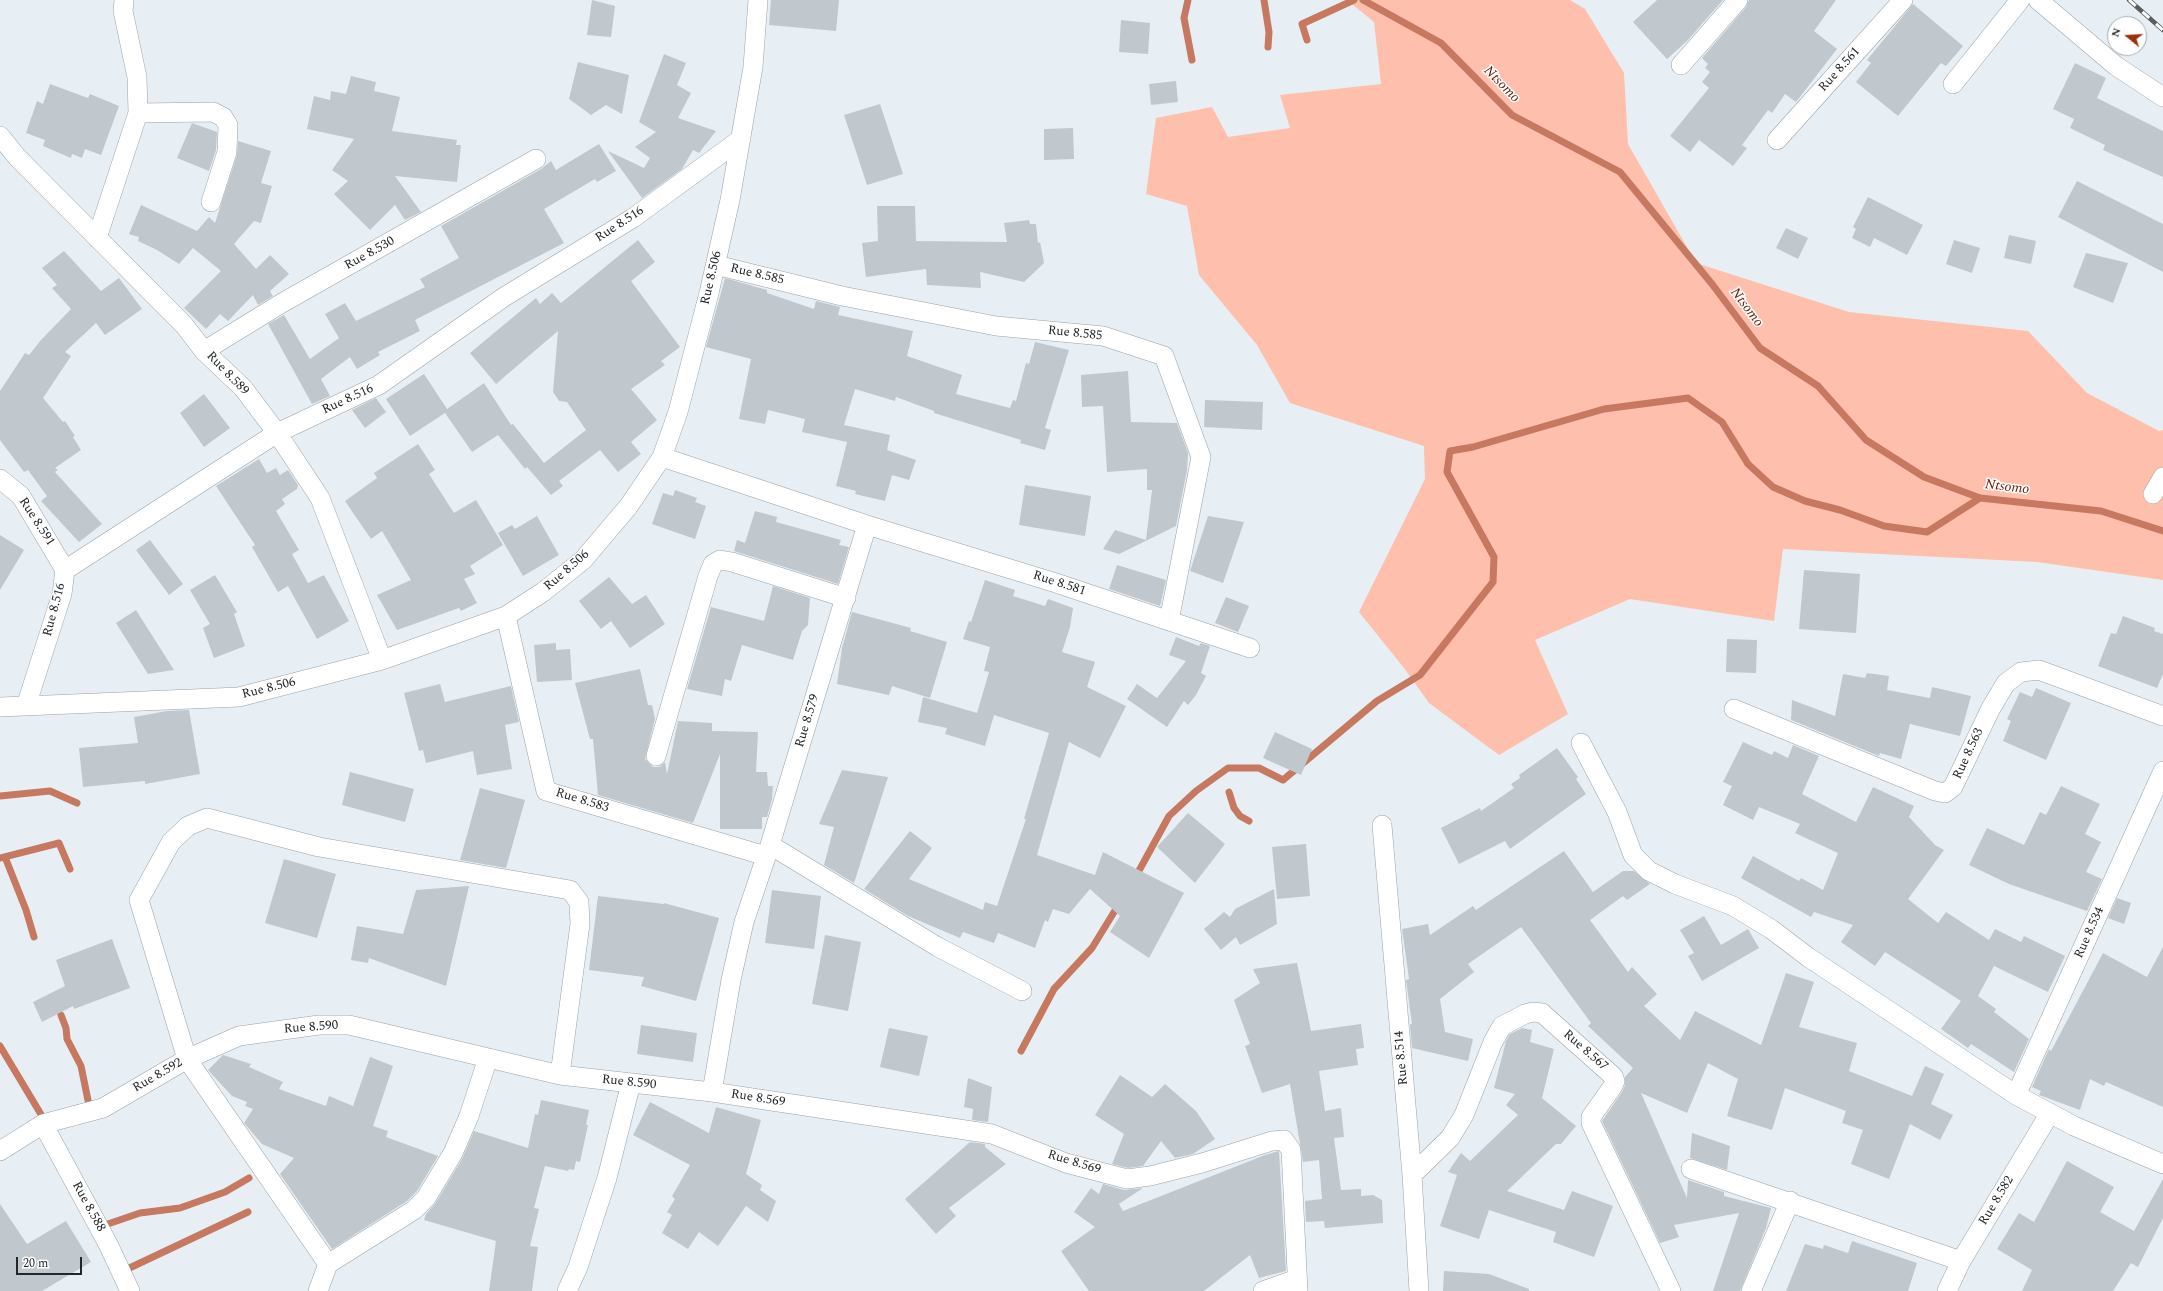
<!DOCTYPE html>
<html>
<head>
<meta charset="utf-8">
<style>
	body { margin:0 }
	#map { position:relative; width:2163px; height:1291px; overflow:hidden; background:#e7eff4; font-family:Spectral,serif }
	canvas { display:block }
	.north { position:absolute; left:2107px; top:16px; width:40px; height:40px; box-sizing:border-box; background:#fff; border:1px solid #a7a9a9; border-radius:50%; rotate:288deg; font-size:11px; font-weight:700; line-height:16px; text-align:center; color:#242729 }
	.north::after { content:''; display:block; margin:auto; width:14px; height:18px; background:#98320d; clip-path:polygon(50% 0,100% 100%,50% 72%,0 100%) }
	.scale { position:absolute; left:16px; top:1257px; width:66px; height:18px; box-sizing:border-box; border:2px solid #242729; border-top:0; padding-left:5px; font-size:12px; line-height:14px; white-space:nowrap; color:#242729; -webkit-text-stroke:3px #fff; paint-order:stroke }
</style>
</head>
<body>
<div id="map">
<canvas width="2163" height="1291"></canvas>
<div class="north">N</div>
<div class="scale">20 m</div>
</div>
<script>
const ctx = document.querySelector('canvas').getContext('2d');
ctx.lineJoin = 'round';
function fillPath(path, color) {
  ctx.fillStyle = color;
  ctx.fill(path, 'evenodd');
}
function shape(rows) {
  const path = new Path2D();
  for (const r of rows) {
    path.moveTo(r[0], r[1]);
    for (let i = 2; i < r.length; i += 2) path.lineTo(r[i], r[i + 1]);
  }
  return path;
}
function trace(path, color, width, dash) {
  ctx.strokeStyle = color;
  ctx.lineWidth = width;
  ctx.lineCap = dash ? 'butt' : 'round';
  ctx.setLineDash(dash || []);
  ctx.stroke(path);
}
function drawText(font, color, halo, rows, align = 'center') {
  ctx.font = font + ' Spectral,serif';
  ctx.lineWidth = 3;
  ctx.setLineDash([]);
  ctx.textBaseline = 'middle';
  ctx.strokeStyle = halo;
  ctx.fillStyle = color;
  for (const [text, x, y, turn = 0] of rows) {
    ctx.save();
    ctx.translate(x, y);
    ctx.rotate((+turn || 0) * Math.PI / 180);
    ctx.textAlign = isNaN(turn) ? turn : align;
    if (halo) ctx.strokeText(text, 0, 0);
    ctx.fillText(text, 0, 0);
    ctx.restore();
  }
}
fillPath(shape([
	[1347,0,1570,0,1585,9,1624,73,1628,144,1696,263,1849,312,2028,331,2087,393,2159,431,2163,430,2163,580,2037,562,1783,549,1774,621,1630,599,1535,640,1568,714,1499,755,1429,703,1404,668,1359,612,1425,479,1424,446,1290,403,1257,345,1199,275,1187,206,1146,194,1156,118,1212,107,1228,137,1290,128,1280,95,1381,84,1374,22]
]), '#febfac');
trace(shape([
	[1188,0,1184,18,1192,60],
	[1264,0,1269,32,1268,47],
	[1363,0,1441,43,1512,115,1620,172,1712,284,1760,348,1818,386,1866,440,1924,477,1980,498,2101,511,2163,531],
	[1307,40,1302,24,1354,0],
	[1229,792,1234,808,1240,816,1249,821],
	[0,796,50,791,77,803],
	[5,857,26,910,34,937],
	[0,858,59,843,70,869],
	[1135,878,1169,816,1196,791,1228,768,1259,768,1283,780,1377,701,1420,675,1493,582,1494,557,1447,472,1450,451,1473,447,1604,409,1688,398,1722,422,1748,464,1773,487,1805,501,1840,510,1884,526,1927,532,1980,498],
	[61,1015,66,1028,67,1039,81,1066,90,1110],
	[0,1046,45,1121],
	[1021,1051,1054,989,1092,948,1119,904],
	[99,1227,140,1213,180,1208,225,1192,249,1178],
	[121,1272,248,1212]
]), '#c67860', 7);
fillPath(shape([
	[592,0,615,6,611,37,587,35],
	[771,0,839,0,836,31,769,25],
	[1657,0,1723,0,1687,41,1667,59,1633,22],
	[1749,0,1836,0,1814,31,1837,49,1796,102,1785,94,1772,113,1768,110,1742,145,1747,148,1733,166,1699,140,1690,152,1670,136,1709,88,1702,82,1710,72,1705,68,1708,64,1702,58,1746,7],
	[1913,4,1963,46,1946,66,1941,63,1898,116,1856,82,1871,63,1867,60],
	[1121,20,1150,23,1148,54,1119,52],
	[664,54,686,63,677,85,691,93,678,118,716,131,699,153,693,150,682,169,642,198,608,151,644,168,650,158,635,147,656,132,639,122],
	[578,62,629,75,622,114,606,105,591,115,569,99],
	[2075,63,2106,78,2097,98,2163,131,2163,177,2103,150,2105,145,2070,128,2074,119,2053,109],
	[351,76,376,82,374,91,400,97,392,131,457,140,456,145,461,145,457,182,395,176,421,212,405,220,395,205,370,230,334,194,348,181,332,170,354,139,307,129,314,96,330,100,331,91,346,94],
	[1176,81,1178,102,1151,105,1149,84],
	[50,84,88,98,90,94,119,106,101,155,85,149,82,158,72,154,71,158,43,146,45,140,26,133,37,101,43,104],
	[880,104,903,174,867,185,844,115],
	[192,123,217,132,216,150,209,171,177,158],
	[1073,128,1074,159,1044,160,1044,129],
	[238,141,271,151,261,183,272,186,261,223,254,221,234,244,256,269,270,255,289,274,270,291,273,296,258,305,253,295,228,321,220,314,206,329,184,308,221,271,193,248,179,264,157,250,138,241,139,237,129,234,141,205,197,231,209,217,215,223,237,155],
	[599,144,616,171,597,182,595,179,544,209,564,243,415,320,420,331,378,352,380,355,357,369,350,357,321,379,330,396,312,404,268,324,284,315,310,359,339,338,325,314,345,303,356,321,425,287,420,279,459,258,441,226,541,169,551,161,556,170],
	[2077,181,2163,224,2163,272,2058,217],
	[1868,197,1923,225,1907,255,1874,238,1870,247,1852,238,1856,229,1853,227],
	[877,206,915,206,916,241,1007,242,1004,223,1029,220,1030,224,1036,224,1038,243,1040,242,1044,263,1024,282,980,272,981,288,927,285,926,269,866,277,862,243,878,241],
	[1786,228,1808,238,1798,259,1776,248],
	[2009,235,2036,241,2031,264,2004,258],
	[638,240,655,262,631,281,680,347,661,361,665,365,631,389,657,420,631,442,641,454,618,472,600,450,559,481,563,486,551,495,527,467,525,469,498,435,472,452,445,413,410,436,386,399,424,374,447,409,484,383,511,425,513,424,544,463,586,430,567,402,559,401,553,392,558,331,496,384,470,353,536,298,540,304,552,293,561,303],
	[1954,240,1980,248,1972,273,1946,264],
	[64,251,101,291,119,278,142,309,105,335,96,323,65,352,71,356,43,398,63,422,65,421,75,436,73,437,81,450,55,468,58,470,55,472,102,524,79,542,41,501,47,496,28,470,24,472,0,440,0,391,25,353,29,355,41,340,71,309,52,288,57,285,42,268],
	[2086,253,2128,263,2113,303,2073,287],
	[725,278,767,290,767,293,814,309,816,301,840,307,838,315,913,331,907,356,962,375,956,394,1010,408,1013,400,1016,401,1026,363,1029,364,1035,342,1069,350,1045,428,1051,430,1045,450,1020,443,1021,440,934,413,934,411,896,397,895,401,855,389,844,425,890,435,887,450,916,460,909,480,892,475,885,501,855,494,856,491,836,486,847,442,802,432,805,419,768,410,765,424,739,419,751,359,706,347],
	[1128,371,1131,422,1177,423,1188,453,1187,470,1176,526,1119,554,1103,549,1115,530,1146,540,1152,490,1147,490,1147,469,1107,472,1103,406,1082,407,1081,375],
	[204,394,230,428,204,447,180,413],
	[376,398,386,412,365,428,352,410],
	[1205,400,1263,402,1262,430,1204,427],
	[418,444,435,470,429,474,454,513,476,500,503,545,470,566,475,574,464,579,477,603,461,611,459,608,397,630,377,595,411,580,382,531,371,539,345,501,377,478,374,473],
	[259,459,267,473,276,468,280,475,288,470,298,485,297,489,282,499,285,504,276,511,299,550,292,554,308,583,324,575,349,621,317,639,288,586,278,592,252,547,255,545,216,486],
	[1025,485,1091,496,1085,536,1019,525],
	[675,490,697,498,695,502,706,506,695,539,652,524,663,493,673,496],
	[755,511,777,517,776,522,841,540,839,545,849,547,838,584,734,551,737,540,745,543],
	[537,516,559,555,523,576,498,533,512,525,515,529],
	[1208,516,1244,522,1223,583,1190,571],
	[0,535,24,550,0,590],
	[150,540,183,584,169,595,136,550],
	[1117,565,1166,580,1160,606,1109,589],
	[1804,570,1860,574,1856,633,1799,629],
	[215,575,237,612,234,614,245,646,214,658,203,628,210,624,190,590],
	[609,577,632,604,646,595,665,624,630,648,611,621,601,629,579,601],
	[985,580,1015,590,1013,596,1045,606,1048,599,1073,608,1070,627,1062,652,1095,662,1087,687,1126,706,1100,758,1069,742,1037,855,1095,875,1103,852,1184,893,1149,958,1110,932,1120,916,1090,889,1069,914,1053,909,1048,922,1045,920,1035,948,998,933,994,943,963,932,960,938,908,916,864,889,910,831,932,848,909,879,983,910,985,902,997,906,1026,819,1024,819,1049,733,994,715,985,746,945,734,947,728,918,722,923,697,977,713,989,672,984,671,990,647,963,639,969,621,971,622],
	[773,586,810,598,808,625,802,631,793,660,742,645,731,681,725,679,722,696,687,689,711,607,764,621],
	[1226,597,1249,606,1238,632,1215,623],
	[136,610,174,670,148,674,116,623],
	[852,612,911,628,910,631,947,642,930,698,892,686,889,695,837,684,842,648],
	[2123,616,2155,628,2154,631,2163,634,2163,674,2157,688,2098,666,2111,633,2116,634],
	[1176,637,1199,646,1201,643,1210,646,1201,673,1206,676,1196,695,1188,705,1184,701,1167,727,1127,699,1137,684,1157,698,1186,661,1169,655],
	[1727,639,1757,640,1756,673,1726,672],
	[556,643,556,650,570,649,572,680,537,682,534,645],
	[640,669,648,705,652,705,655,719,645,759,653,767,659,767,665,762,667,774,678,721,712,723,712,731,758,732,756,772,767,772,768,786,773,786,772,799,767,817,762,817,762,829,720,829,720,754,693,823,598,795,593,739,590,739,575,683],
	[1867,673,1889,676,1887,690,1930,698,1932,687,1971,696,1960,736,1910,724,1901,759,1880,753,1879,756,1791,720,1792,700,1835,716,1843,674,1865,678],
	[440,684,445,702,511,686,519,722,505,725,512,769,477,775,473,751,426,763,423,750,419,751,404,693],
	[2036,688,2071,703,2046,760,2003,741,2011,721,2007,719,2020,692,2032,697],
	[189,710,200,774,145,784,145,781,83,787,79,748,138,743,134,717,167,711],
	[1275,732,1312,749,1301,775,1263,758],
	[1743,742,1772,755,1774,751,1788,758,1793,745,1819,756,1802,794,1856,822,1873,787,1914,806,1909,817,1935,845,1944,850,1908,899,1938,923,1946,912,1989,940,1995,929,2021,942,2024,936,2065,956,2048,992,1994,966,1978,996,1996,1009,1994,1012,2029,1039,2014,1072,1971,1044,1968,1048,1941,1029,1961,1001,1885,952,1875,966,1841,942,1853,925,1814,912,1811,917,1741,878,1753,856,1799,881,1801,878,1823,890,1838,853,1795,833,1800,824,1759,807,1753,820,1723,805,1732,786,1723,782],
	[1557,748,1578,777,1576,779,1586,794,1510,849,1505,841,1459,864,1441,828,1480,808,1481,811,1514,788,1511,784,1520,778,1519,775],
	[842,770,888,777,854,883,824,865,834,827,819,824],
	[350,772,414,789,405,822,342,805],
	[2061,786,2100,804,2085,834,2101,842,2086,872,2102,879,2087,911,2009,884,1969,865,1987,828,2024,845,2040,812,2046,815],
	[480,788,525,800,506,868,460,860],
	[1188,813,1225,844,1195,883,1157,847],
	[1306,844,1310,896,1277,899,1272,847],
	[1564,851,1593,892,1623,871,1634,871,1650,884,1627,900,1623,896,1590,920,1628,972,1632,967,1657,994,1644,1006,1680,1040,1695,1011,1761,1045,1786,973,1814,982,1799,1027,1857,1043,1849,1071,1912,1096,1925,1066,1944,1074,1931,1104,1953,1115,1940,1140,1910,1124,1889,1179,1851,1164,1863,1130,1842,1123,1846,1111,1785,1088,1772,1130,1727,1116,1738,1079,1708,1063,1687,1113,1641,1093,1687,1198,1688,1180,1724,1192,1724,1196,1771,1208,1766,1228,1740,1291,1713,1291,1739,1213,1674,1225,1679,1237,1660,1243,1602,1121,1622,1092,1625,1085,1625,1077,1633,1068,1588,1026,1591,1023,1521,927,1468,964,1474,972,1440,999,1445,1032,1473,1039,1468,1061,1412,1048,1410,1024,1412,1024,1406,980,1409,979,1402,929,1428,924,1430,935,1473,906,1476,910],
	[284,859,336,874,317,938,265,923],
	[469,886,446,986,369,958,368,963,351,960,357,926,403,934,416,890],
	[1274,889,1277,924,1240,945,1236,937,1221,950,1204,929,1224,912,1230,917,1235,909],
	[772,890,821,896,814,949,765,943],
	[598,896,664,904,664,903,719,918,696,1001,641,986,644,977,589,970],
	[2117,898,2131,903,2124,924,2108,918],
	[1704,916,1721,945,1748,929,1759,948,1702,981,1688,956,1694,953,1680,930],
	[825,935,861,942,848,1011,812,1004],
	[112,939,130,988,74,1009,73,1006,42,1022,33,1002,65,986,56,960],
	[2163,947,2163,1107,2106,1082,2104,1086,2090,1079,2080,1110,2039,1095,2041,1091,2032,1087,2049,1049,2051,1051,2103,953,2147,977],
	[1297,963,1311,1031,1361,1024,1364,1048,1356,1049,1358,1065,1319,1071,1325,1111,1341,1108,1344,1137,1334,1138,1341,1190,1361,1189,1361,1196,1373,1195,1382,1200,1383,1223,1325,1228,1324,1221,1306,1222,1305,1201,1322,1199,1319,1160,1303,1162,1290,1084,1262,1093,1245,1046,1250,1044,1234,1000,1260,983,1253,969],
	[641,1025,697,1033,693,1062,637,1054],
	[889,1028,928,1036,919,1076,880,1067],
	[1522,1028,1532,1030,1530,1042,1554,1049,1542,1098,1576,1126,1561,1144,1556,1144,1507,1191,1564,1210,1572,1191,1613,1206,1594,1257,1553,1242,1556,1232,1489,1210,1479,1239,1440,1226,1457,1175,1448,1172,1461,1153,1470,1161,1518,1115,1506,1105,1515,1094,1494,1088,1506,1041,1510,1034],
	[223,1055,251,1064,249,1067,283,1082,279,1089,326,1106,329,1096,353,1106,370,1057,393,1066,373,1126,388,1131,386,1137,438,1156,417,1191,407,1201,332,1249,280,1174,294,1158,262,1144,244,1123,253,1109,245,1106,247,1102,232,1096,208,1070],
	[1120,1075,1152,1097,1165,1084,1196,1111,1215,1139,1193,1154,1175,1158,1161,1141,1143,1166,1128,1168,1112,1164,1124,1134,1095,1115],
	[968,1078,992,1087,988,1122,972,1120,973,1109,964,1107],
	[541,1100,589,1110,586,1125,588,1125,580,1162,576,1161,574,1170,569,1169,568,1171,545,1166,534,1208,539,1209,530,1246,538,1247,532,1291,489,1291,496,1241,424,1220,426,1214,435,1204,462,1159,474,1131,528,1148,535,1114,538,1115],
	[650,1102,709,1133,716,1107,761,1120,746,1174,762,1185,760,1190,776,1201,768,1222,746,1206,718,1246,699,1232,688,1249,662,1233,672,1215,667,1212,675,1199,672,1196,690,1165,633,1135],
	[1692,1133,1730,1146,1727,1170,1690,1158],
	[970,1142,985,1144,985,1147,1006,1164,949,1208,956,1216,936,1234,905,1199],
	[1279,1151,1286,1271,1259,1278,1250,1255,1204,1291,1089,1291,1061,1251,1095,1227,1074,1212,1091,1188,1099,1194,1103,1184,1124,1190,1143,1188,1119,1204,1123,1211,1265,1155],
	[2067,1161,2114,1187,2100,1212,2134,1231,2163,1179,2163,1218,2138,1267,2131,1263,2113,1291,2022,1291,2032,1270,1997,1249,2019,1213,2034,1222],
	[0,1204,27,1244,66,1221,91,1262,42,1291,0,1291],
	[1852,1241,1917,1263,1908,1291,1786,1291,1805,1244,1823,1249,1824,1245,1848,1253],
	[1444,1271,1489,1274,1529,1289,1529,1291,1443,1291]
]), '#c0c8cd');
const street = shape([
	[2038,0,2116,66,2163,97],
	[1681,65,1738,0],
	[1953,84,2020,0],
	[138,113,213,112,223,117,228,125,227,152,211,202],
	[0,136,17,157,184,325,204,351,243,388,277,433,320,498,382,660],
	[1777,140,1903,0],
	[97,238,138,113,137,77,123,11,124,0],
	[716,265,842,296,996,326,1103,336,1164,356,1201,457,1169,621],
	[204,351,282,303,536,159],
	[662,457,867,525,770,845,938,947,1022,991],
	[0,479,21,496,65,570],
	[2153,494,2163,477],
	[867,525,1056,583,1250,648],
	[506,616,546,791,766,856],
	[26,706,62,594,65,570,277,433,379,385,504,297,633,218,741,139],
	[0,707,239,697,382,660,506,616,543,592,583,560,628,507,662,457,678,412,709,293,730,200,753,67,758,0],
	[1734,709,1935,791,1945,793,1953,787,1991,708,2006,683,2021,672,2039,670,2163,716],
	[1581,743,1617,812,1633,855,1649,871,1675,884,1733,906,1771,929,1808,957,2016,1095,2074,1126,2163,1164],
	[656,756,708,576,713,564,720,560,732,562,846,598],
	[1382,825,1412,1175,1419,1291],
	[712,1092,731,980,744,922,770,845],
	[2016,1095,2163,771],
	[43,1124,108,1244,130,1291],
	[0,1151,43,1124,103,1108,187,1059,139,900,171,842,188,826,207,818,319,847,570,890,579,902,580,924,560,1075],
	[1691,1169,1961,1261],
	[1412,1175,1450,1138,1464,1115,1493,1042,1502,1026,1525,1014,1533,1012,1542,1013,1613,1076,1615,1081,1613,1086,1591,1117,1591,1123,1671,1291],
	[328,1264,414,1210,426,1198,453,1153,469,1116,488,1058],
	[318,1291,328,1264,187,1059,239,1036,319,1025,349,1025,560,1075,712,1092,992,1134,1066,1163,1127,1179,1150,1176,1202,1163,1272,1141,1284,1140,1291,1150,1298,1291],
	[567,1291,578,1267,607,1178,631,1083],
	[1263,1291,1297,1279],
	[1751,1291,1790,1201],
	[1947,1291,1961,1261,2050,1113]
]);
trace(street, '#9ba2a7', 20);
trace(street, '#fff', 19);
const rail = shape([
	[2129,0,2163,30]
]);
trace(rail, '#595d60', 4.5);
trace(rail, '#fff', 3, [9]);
drawText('13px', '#242729', '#fff', [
	["Rue 8.561",1840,70,-48],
	["Rue 8.516",620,225,-33],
	["Rue 8.530",370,254,-29],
	["Rue 8.585",757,275,13],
	["Rue 8.506",712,278,-77],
	["Rue 8.585",1075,334,6],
	["Rue 8.589",227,374,46],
	["Rue 8.516",348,400,-25],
	["Rue 8.591",36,522,57],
	["Rue 8.506",567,571,-41],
	["Rue 8.581",1059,584,18],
	["Rue 8.516",55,610,-75],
	["Rue 8.506",269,689,-14],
	["Rue 8.579",808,721,-73],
	["Rue 8.563",1969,754,-65],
	["Rue 8.583",582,801,17],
	["Rue 8.534",2090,933,-66],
	["Rue 8.590",311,1028,-4],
	["Rue 8.567",1585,1051,41],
	["Rue 8.514",1402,1058,-95],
	["Rue 8.592",158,1076,-30],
	["Rue 8.590",629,1083,6],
	["Rue 8.569",758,1099,9],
	["Rue 8.569",1074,1163,17],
	["Rue 8.582",1997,1201,-59],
	["Rue 8.588",88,1207,61]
]);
drawText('italic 14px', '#682109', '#fff', [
	["Ntsomo",1501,85,45],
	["Ntsomo",1746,308,53],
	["Ntsomo",2007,488,7]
]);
</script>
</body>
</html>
